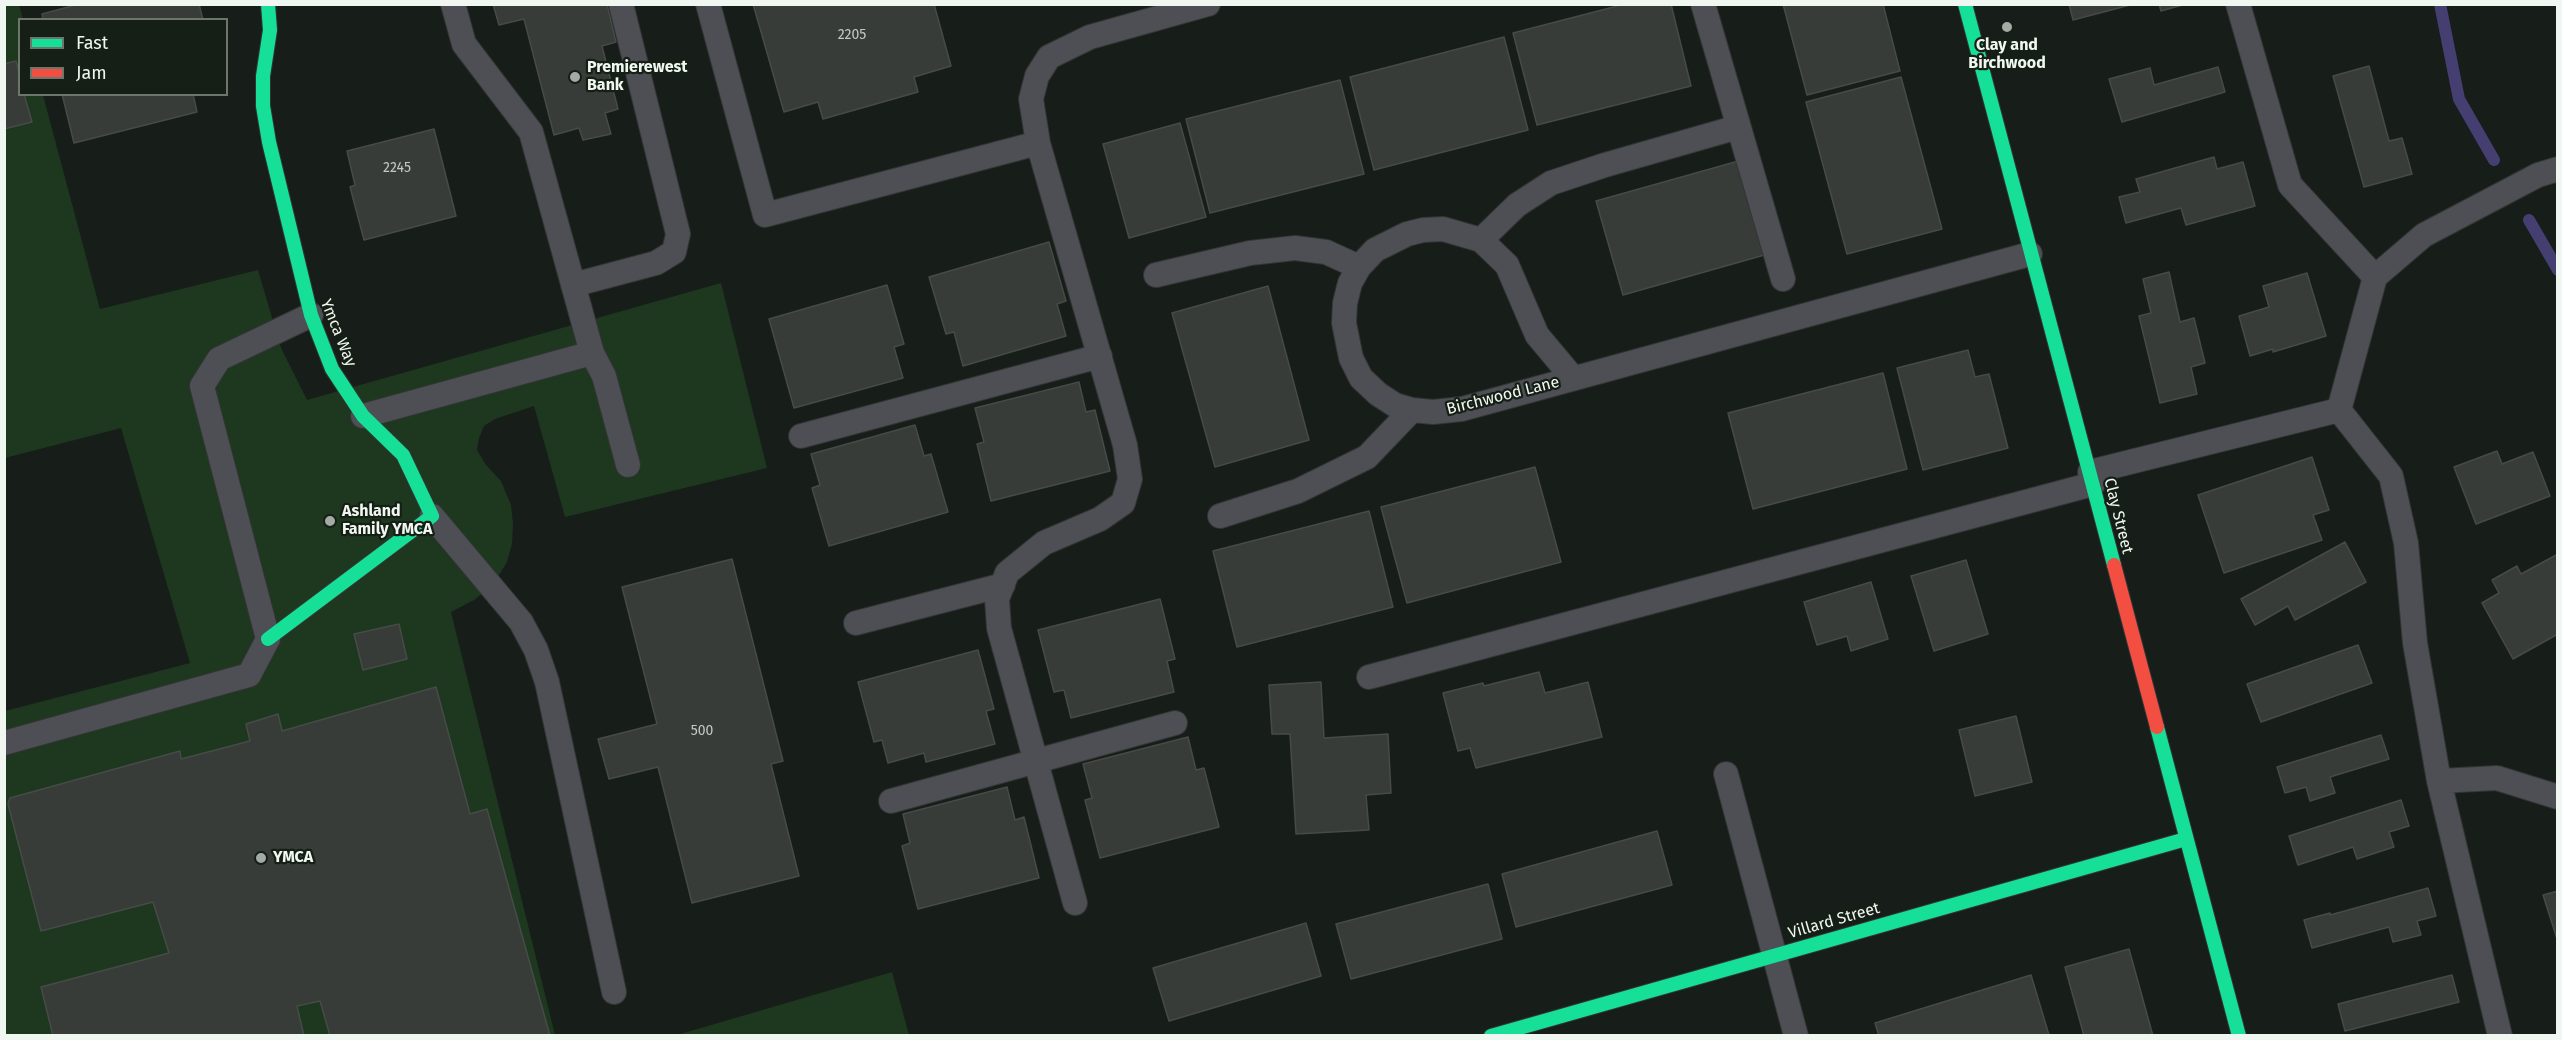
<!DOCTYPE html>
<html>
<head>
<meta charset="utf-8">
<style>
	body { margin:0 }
	#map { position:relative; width:2562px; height:1040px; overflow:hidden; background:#171d18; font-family:"Fira Sans",sans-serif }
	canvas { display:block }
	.frame { position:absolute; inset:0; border:6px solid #f0f7f0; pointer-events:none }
	.legend { position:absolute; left:18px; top:18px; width:210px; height:78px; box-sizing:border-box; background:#151f16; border:2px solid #6d756d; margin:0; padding:8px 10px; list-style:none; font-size:18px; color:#f0f7f0 }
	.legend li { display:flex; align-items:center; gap:12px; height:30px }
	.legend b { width:30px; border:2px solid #6d756d }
</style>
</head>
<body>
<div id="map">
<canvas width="2562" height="1040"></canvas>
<div class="frame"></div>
<ul class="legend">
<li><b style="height:8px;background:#16e098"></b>Fast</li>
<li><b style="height:8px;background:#f24e42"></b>Jam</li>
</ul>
</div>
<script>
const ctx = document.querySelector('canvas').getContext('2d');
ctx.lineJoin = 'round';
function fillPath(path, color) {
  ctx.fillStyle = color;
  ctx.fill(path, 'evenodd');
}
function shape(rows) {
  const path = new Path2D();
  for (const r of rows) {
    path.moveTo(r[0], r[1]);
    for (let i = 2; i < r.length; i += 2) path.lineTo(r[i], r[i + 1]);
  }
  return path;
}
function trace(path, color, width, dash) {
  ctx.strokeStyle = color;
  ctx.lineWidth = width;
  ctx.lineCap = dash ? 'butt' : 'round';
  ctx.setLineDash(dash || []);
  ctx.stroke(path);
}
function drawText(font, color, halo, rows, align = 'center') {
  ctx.font = font + ' "Fira Sans",sans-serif';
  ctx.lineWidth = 4.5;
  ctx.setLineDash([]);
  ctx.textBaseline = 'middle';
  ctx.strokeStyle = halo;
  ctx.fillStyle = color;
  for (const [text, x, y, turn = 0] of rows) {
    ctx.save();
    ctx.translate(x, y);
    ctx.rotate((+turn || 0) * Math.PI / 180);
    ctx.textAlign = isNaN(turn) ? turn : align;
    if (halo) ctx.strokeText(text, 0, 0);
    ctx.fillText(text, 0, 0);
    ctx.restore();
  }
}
fillPath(shape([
	[5,5,19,5,23,19,20,20,20,94,43,95,100,309,258,270,281,348,307,400,721,283,767,468,565,517,534,406,495,419,484,426,479,438,477,450,486,465,501,481,511,505,513,524,512,544,507,562,493,585,474,600,451,612,555,1035,5,1035,5,711,190,663,121,428,5,458],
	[892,972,909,1035,677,1035]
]), '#1d381f');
trace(shape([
	[2440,4,2459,99,2494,160],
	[2529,220,2558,270]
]), '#453f71', 12);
const building = shape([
	[79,4,199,4,203,20,43,20,42,14,79,4],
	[493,4,607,4,616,42,602,46,618,109,605,113,611,134,583,140,579,128,554,135,524,19,499,25,493,4],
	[753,4,934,4,951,66,914,77,918,92,823,119,818,102,784,112,753,4],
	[1625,4,1671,4,1691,86,1537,125,1513,33,1625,4],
	[1783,4,1883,4,1900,71,1807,95,1783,4],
	[2069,4,2134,4,2073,20,2069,4],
	[2159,4,2186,4,2161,11,2159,4],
	[1504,37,1528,130,1374,170,1350,77,1504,37],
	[16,61,20,76,20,94,24,94,32,122,4,129,4,64,16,61],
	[2369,66,2389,141,2402,138,2412,174,2364,187,2333,76,2369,66],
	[2218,67,2225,92,2122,122,2109,79,2150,68,2154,85,2218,67],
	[1901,77,1942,229,1847,254,1806,102,1901,77],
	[1340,80,1364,174,1210,213,1186,119,1340,80],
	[62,94,193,94,197,112,74,143,62,94],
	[1180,123,1206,217,1129,238,1103,144,1180,123],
	[434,129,456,216,364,240,350,187,355,185,347,151,434,129],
	[2214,157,2217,169,2243,162,2255,206,2186,225,2181,208,2126,223,2119,197,2140,192,2136,179,2214,157],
	[1742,160,1768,254,1623,295,1596,201,1742,160],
	[1049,242,1066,301,1057,304,1066,336,963,366,954,332,946,334,929,277,1049,242],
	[2169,272,2180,322,2194,318,2205,363,2191,367,2197,394,2160,403,2139,316,2151,313,2143,279,2169,272],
	[2307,273,2326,336,2273,352,2273,349,2250,356,2239,316,2269,307,2263,286,2307,273],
	[887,285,904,344,894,347,903,378,794,408,769,319,887,285],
	[1268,286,1309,440,1215,467,1172,313,1268,286],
	[1968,350,1975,377,1989,374,2008,448,1923,470,1897,368,1968,350],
	[1883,373,1907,469,1753,509,1728,413,1883,373],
	[1079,382,1086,412,1095,410,1110,471,991,501,977,444,984,442,975,408,1079,382],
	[915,425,924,456,931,454,948,512,829,546,812,488,820,485,811,454,915,425],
	[2497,451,2502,464,2533,452,2550,496,2476,524,2454,467,2497,451],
	[2312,457,2329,510,2313,515,2322,540,2224,573,2198,495,2312,457],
	[1535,467,1561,562,1407,603,1381,507,1535,467],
	[1369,511,1393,607,1237,647,1213,551,1369,511],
	[2345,542,2366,582,2295,620,2288,606,2255,625,2241,599,2345,542],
	[2558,554,2558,634,2513,659,2482,603,2499,593,2492,580,2517,566,2521,574,2558,554],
	[732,559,783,761,771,764,799,876,692,903,658,767,609,779,598,739,657,724,622,587,732,559],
	[1966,560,1988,634,1934,651,1911,576,1966,560],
	[1871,582,1888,639,1851,651,1847,636,1817,645,1804,602,1871,582],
	[1160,599,1175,659,1167,661,1174,692,1071,718,1064,690,1054,692,1038,630,1160,599],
	[399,624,407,659,363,670,354,634,399,624],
	[2358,645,2372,683,2261,722,2247,684,2358,645],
	[978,650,994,709,986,711,995,744,926,762,924,753,888,763,882,740,874,742,858,682,978,650],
	[1539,672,1545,693,1588,682,1602,737,1476,768,1470,748,1458,751,1443,693,1483,683,1484,686,1539,672],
	[1321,682,1324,738,1388,734,1391,793,1366,795,1369,830,1296,834,1290,734,1272,734,1269,685,1321,682],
	[436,687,470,814,487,809,550,1036,330,1036,320,1001,297,1006,304,1036,53,1036,41,987,169,953,153,902,41,931,8,804,10,798,180,751,181,759,250,741,246,724,278,714,282,731,436,687],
	[2016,716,2032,782,1975,796,1959,730,2016,716],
	[2381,735,2389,759,2330,777,2335,793,2310,801,2306,787,2285,793,2277,767,2381,735],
	[1188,737,1196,770,1204,768,1219,827,1100,858,1085,800,1092,798,1083,764,1188,737],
	[1007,787,1015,820,1024,817,1039,878,918,909,902,846,910,843,903,814,1007,787],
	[2401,800,2409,826,2389,832,2394,847,2357,859,2353,847,2298,865,2289,836,2401,800],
	[1657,831,1672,885,1516,927,1502,874,1657,831],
	[1488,884,1502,939,1351,979,1336,924,1488,884],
	[2428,888,2436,916,2417,921,2421,935,2393,942,2389,927,2312,948,2304,920,2330,913,2330,915,2428,888],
	[2558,891,2558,942,2543,895,2558,891],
	[1306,923,1321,976,1169,1021,1153,968,1306,923],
	[2129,949,2153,1036,2084,1036,2065,967,2129,949],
	[2031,975,2049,1035,1879,1036,1875,1023,2031,975],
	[2452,975,2459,1002,2345,1031,2338,1004,2452,975]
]);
fillPath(building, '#383c38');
trace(building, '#464b47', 1.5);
const lane = shape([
	[453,4,464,44,531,132,592,353,604,376,628,465],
	[708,4,765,215,1038,143],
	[1703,4,1783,279],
	[2238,4,2290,185,2375,277],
	[1481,240,1517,205,1551,183,1605,165,1738,127],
	[1156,275,1250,253,1295,248,1326,252,1359,267],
	[573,285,656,263,674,252,678,234,621,4],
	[1573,378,1537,335,1507,265,1481,240,1443,229,1423,230,1407,234,1375,250,1359,267,1350,283,1345,303,1344,323,1351,358,1361,378,1378,394,1395,405,1412,410,1433,412,1462,409,2030,254],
	[2339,410,2391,476,2406,543,2415,643,2439,781],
	[363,416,592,353],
	[801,436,1100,356],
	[2090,472,2339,410,2375,277,2424,235,2538,175,2558,169],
	[432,516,521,622,536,650,547,682,614,992],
	[1220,516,1298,491,1367,457,1412,410],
	[856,623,1003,585],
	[1369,677,2093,484],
	[4,743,249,675,268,639,202,386,219,359,311,315],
	[1726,774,1796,1036],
	[891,801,1175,723],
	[1075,903,999,628,997,599,1007,573,1044,543,1100,519,1123,503,1130,479,1125,445,1038,143,1031,99,1037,76,1049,57,1090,37,1208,4],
	[2500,1036,2439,781,2497,778,2558,797]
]);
const fast = shape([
	[268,4,270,30,263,76,263,106,269,142,311,315,332,369,363,416,403,455,432,516,268,639],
	[1965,4,2114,565],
	[2157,727,2239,1036],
	[1491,1036,2186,839]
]);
const jam = shape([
	[2114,565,2157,727]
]);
trace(lane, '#323633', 26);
trace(fast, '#323633', 16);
trace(jam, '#323633', 16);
trace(lane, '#4e4e55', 24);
trace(fast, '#16e098', 14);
trace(jam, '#f24e42', 14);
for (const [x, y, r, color] of [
	[2007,27,6,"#a4aba4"],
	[575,77,6,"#a4aba4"],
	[330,521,6,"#a4aba4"],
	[261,858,6,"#a4aba4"]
]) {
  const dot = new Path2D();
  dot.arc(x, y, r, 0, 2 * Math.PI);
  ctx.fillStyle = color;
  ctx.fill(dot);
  trace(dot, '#151f16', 2);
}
drawText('14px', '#c2c8c2', null, [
	["2205",852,35],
	["2245",397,168],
	["500",702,731]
]);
drawText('bold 16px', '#f0f7f0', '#151f16', [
	["Clay and",2007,46,"center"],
	["Birchwood",2007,64,"center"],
	["Premierewest",587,68],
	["Bank",587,86],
	["Ashland",342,512],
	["Family YMCA",342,530],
	["YMCA",273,858]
], 'left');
drawText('16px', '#f0f7f0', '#151f16', [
	["Ymca Way",338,333,68],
	["Birchwood Lane",1503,396,-14],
	["Clay Street",2118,516,76],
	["Villard Street",1834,921,-16]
]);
</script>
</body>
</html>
